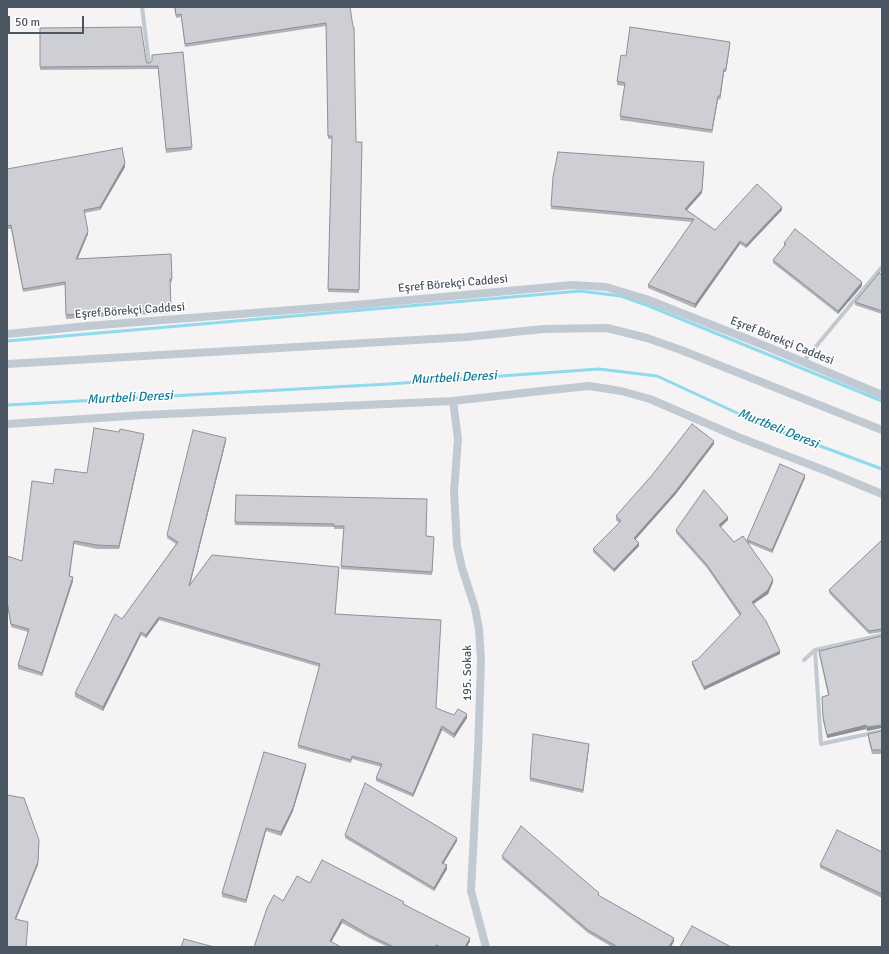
<!DOCTYPE html>
<html>
<head>
<meta charset="utf-8">
<style>
	body { margin:0 }
	#map { position:relative; width:889px; height:954px; overflow:hidden; background:#f5f3f3; font-family:Signika,sans-serif }
	canvas { display:block }
	.frame { position:absolute; inset:0; border:8px solid #4a5661; pointer-events:none }
	.scale { position:absolute; left:8px; top:16px; width:76px; height:18px; box-sizing:border-box; border:2px solid #4a5661; border-top:0; padding-left:5px; font-size:12px; line-height:14px; white-space:nowrap; color:#4a5661; -webkit-text-stroke:3px #fff; paint-order:stroke }
</style>
</head>
<body>
<div id="map">
<canvas width="889" height="954"></canvas>
<div class="frame"></div>
<div class="scale">50 m</div>
</div>
<script>
const ctx = document.querySelector('canvas').getContext('2d');
ctx.lineJoin = 'round';
function shape(rows) {
  const path = new Path2D();
  for (const r of rows) {
    path.moveTo(r[0], r[1]);
    for (let i = 2; i < r.length; i += 2) path.lineTo(r[i], r[i + 1]);
  }
  return path;
}
function trace(path, color, width, dash) {
  ctx.strokeStyle = color;
  ctx.lineWidth = width;
  ctx.lineCap = dash ? 'butt' : 'round';
  ctx.setLineDash(dash || []);
  ctx.stroke(path);
}
function fillPath(path, color) {
  ctx.fillStyle = color;
  ctx.fill(path, 'evenodd');
}
function drawText(font, color, halo, rows, align = 'center') {
  ctx.font = font + ' Signika,sans-serif';
  ctx.lineWidth = 3;
  ctx.setLineDash([]);
  ctx.textBaseline = 'middle';
  ctx.strokeStyle = halo;
  ctx.fillStyle = color;
  for (const [text, x, y, turn = 0] of rows) {
    ctx.save();
    ctx.translate(x, y);
    ctx.rotate((+turn || 0) * Math.PI / 180);
    ctx.textAlign = isNaN(turn) ? turn : align;
    if (halo) ctx.strokeText(text, 0, 0);
    ctx.fillText(text, 0, 0);
    ctx.restore();
  }
}
trace(shape([
	[7,341,580,291,621,296,649,306,882,401],
	[7,405,389,384,599,369,657,376,761,424,882,469]
]), '#90daee', 3);
trace(shape([
	[142,7,149,63],
	[803,362,882,267],
	[815,650,821,744,882,731],
	[804,660,815,650,882,635]
]), '#c1cad2', 4);
trace(shape([
	[7,334,87,326,355,305,573,285,606,287,646,299,763,345,882,395],
	[7,364,467,337,543,329,607,328,647,338,681,350,882,430],
	[453,401,458,439,454,491,457,546,462,568,475,608,479,629,481,661,478,752,471,891,486,947],
	[7,424,144,415,453,401,541,391,589,386,621,391,650,399,738,437,829,472,882,494]
]), '#c1cad2', 8);
fillPath(shape([
	[174,7,350,7,356,142,362,142,359,293,328,292,332,139,328,139,326,26,185,47,181,17,176,18],
	[40,28,146,60,147,63,150,63,183,52,192,150,166,153,158,69,40,70],
	[730,45,726,72,724,72,720,100,718,99,712,133,620,120,625,86,617,85,617,81,626,56],
	[704,165,702,193,687,210,715,230,782,210,746,248,740,244,695,308,648,288,648,285,692,222,551,209,551,206],
	[125,167,100,210,84,213,88,234,77,259,171,254,172,282,170,282,171,313,66,319,65,285,23,292,11,229,7,229,7,169],
	[784,243,862,286,838,314,773,263,773,260,784,246],
	[882,275,882,314,855,305,855,302],
	[144,437,119,549,97,549,74,544,70,576,73,581,42,676,18,669,18,665,28,632,11,627,7,604,7,556,22,561,53,484,87,473],
	[226,441,190,585,339,571,335,614,436,708,454,715,467,718,454,738,442,730,413,797,376,781,376,778,381,767,352,759,351,763,298,748,298,745,320,667,159,620,146,638,141,635,103,711,75,697,75,693,122,619,176,544,167,538,167,535],
	[714,444,675,495,636,539,639,546,614,572,593,552,593,549,619,523,616,520,616,516],
	[805,478,772,553,748,543,773,582,768,594,753,604,780,654,704,690,692,665,692,662,698,659,740,616,707,568,676,533,676,530,728,520,721,527,734,542,747,542,747,540],
	[236,495,426,536,434,537,432,575,341,569,344,529,334,529,334,527,235,525],
	[882,540,882,632,869,634,829,593,829,590],
	[882,636,882,728,867,731,866,729,827,738,823,721,822,697,828,695,819,654,819,651],
	[882,731,882,754,872,754,868,738,868,734],
	[589,747,583,793,530,781,530,778],
	[306,767,293,811,281,836,266,831,246,903,222,897,222,893],
	[345,835,457,841,444,863,447,869,434,891,345,838],
	[882,852,882,898,820,868,820,865],
	[502,856,599,896,674,941,671,947,612,947,588,933,502,859],
	[310,883,404,904,470,941,467,947,388,947,369,938,342,923,331,942,254,947,283,901]
]), '#b0b2b7');
fillPath(shape([
	[730,42,730,45,726,72,726,69],
	[724,69,724,72,720,100,720,96],
	[718,96,718,99,712,133,712,130],
	[125,163,125,167,100,210,100,207],
	[704,165,702,193,685,212,685,209],
	[782,207,782,210,746,248,746,245],
	[88,231,88,234,76,263,76,259],
	[740,241,740,244,695,308,695,304],
	[862,282,862,286,838,314,838,311],
	[144,434,144,437,119,549,119,546],
	[226,438,226,441,189,589,189,586],
	[714,441,714,444,675,495,634,541,634,538],
	[805,475,805,478,772,553,772,550],
	[728,517,728,520,719,528,719,525],
	[639,543,639,546,614,572,614,569],
	[73,577,73,581,42,676,42,673],
	[773,579,773,582,768,594,752,605,752,602],
	[159,617,159,620,146,638,146,635],
	[141,632,141,635,103,711,103,707],
	[780,651,780,654,704,690,704,687],
	[467,714,467,718,454,738,454,734],
	[881,724,881,728,867,731,867,727],
	[866,725,866,729,827,738,827,735],
	[442,726,442,730,413,797,413,794],
	[589,744,589,747,583,793,583,790],
	[306,764,306,767,293,811,281,836,281,832],
	[266,828,266,831,246,903,246,900],
	[457,838,457,841,442,866,442,863],
	[39,840,38,865,15,922,15,919],
	[447,865,447,869,434,891,434,888],
	[342,919,342,923,330,944,330,941],
	[470,938,470,941,467,947,465,947],
	[674,938,674,941,671,947,669,947]
]), '#909195');
const building = shape([
	[175,7,350,7,353,27,354,27,356,142,362,142,359,290,328,289,332,136,328,136,326,23,185,44,181,14,176,15,175,7],
	[141,27,146,60,147,63,150,63,152,61,152,55,183,52,192,147,166,149,158,66,40,67,40,28,141,27],
	[630,27,730,42,726,69,724,69,720,96,718,96,712,130,620,116,625,83,617,81,621,55,626,56,630,27],
	[122,148,125,163,100,207,84,210,88,231,76,259,171,254,172,279,170,279,171,310,66,315,65,282,23,289,11,225,7,226,7,169,122,148],
	[558,152,704,162,702,190,685,209,715,230,757,184,782,207,746,245,740,241,695,304,648,285,694,219,551,206,553,177,558,152],
	[795,229,862,282,838,311,773,260,786,244,784,243,795,229],
	[879,273,882,275,882,311,855,302,879,273],
	[692,424,714,441,675,492,634,538,639,543,614,569,593,549,621,521,616,516,653,474,692,424],
	[94,428,119,432,120,429,144,434,119,546,97,545,74,541,69,576,73,577,42,673,18,665,29,629,11,624,7,601,7,556,22,561,32,481,53,484,55,469,87,473,94,428],
	[193,430,226,438,189,586,212,555,339,567,335,614,441,620,436,708,454,715,458,709,467,714,454,734,442,726,413,794,376,778,382,764,352,756,351,760,298,745,320,664,159,617,146,635,141,632,103,707,75,693,115,614,122,619,178,542,167,535,193,430],
	[780,464,805,475,772,550,747,540,780,464],
	[704,490,728,517,719,525,734,542,743,536,773,579,768,590,752,602,766,621,780,651,704,687,692,662,698,659,741,614,707,565,676,530,704,490],
	[236,495,427,499,426,536,434,537,432,572,341,566,344,526,334,526,334,524,235,522,236,495],
	[882,540,882,629,869,631,829,590,882,540],
	[882,636,882,725,867,727,866,725,827,735,823,717,822,697,829,695,819,651,882,636],
	[882,731,882,750,872,750,868,734,882,731],
	[533,734,589,744,583,790,530,778,533,734],
	[264,752,306,764,293,808,281,832,266,828,246,900,222,893,264,752],
	[365,783,457,838,442,863,447,865,434,888,345,835,365,783],
	[7,795,24,798,39,840,38,862,15,919,28,922,26,947,7,947,7,795],
	[521,826,599,893,598,895,674,938,669,947,618,947,588,930,502,856,521,826],
	[837,830,882,852,882,894,820,865,837,830],
	[322,860,404,902,403,904,470,938,465,947,441,947,436,945,435,947,394,947,369,935,342,919,330,941,341,947,254,947,267,908,274,895,283,901,297,876,310,883,322,860],
	[692,926,731,947,680,947,692,926],
	[184,939,214,947,181,947,184,939]
]);
fillPath(building, '#cdcfd5');
trace(building, '#909195', 1);
drawText('12px', '#4a5661', '#fff', [
	["Eşref Börekçi Caddesi",453,284,-5],
	["Eşref Börekçi Caddesi",130,311,-4],
	["Eşref Börekçi Caddesi",782,341,22],
	["195. Sokak",468,673,-90]
]);
drawText('italic 13px', '#0c7c9b', '#fff', [
	["Murtbeli Deresi",454,378,-3],
	["Murtbeli Deresi",130,398,-3],
	["Murtbeli Deresi",778,429,22]
]);
</script>
</body>
</html>
